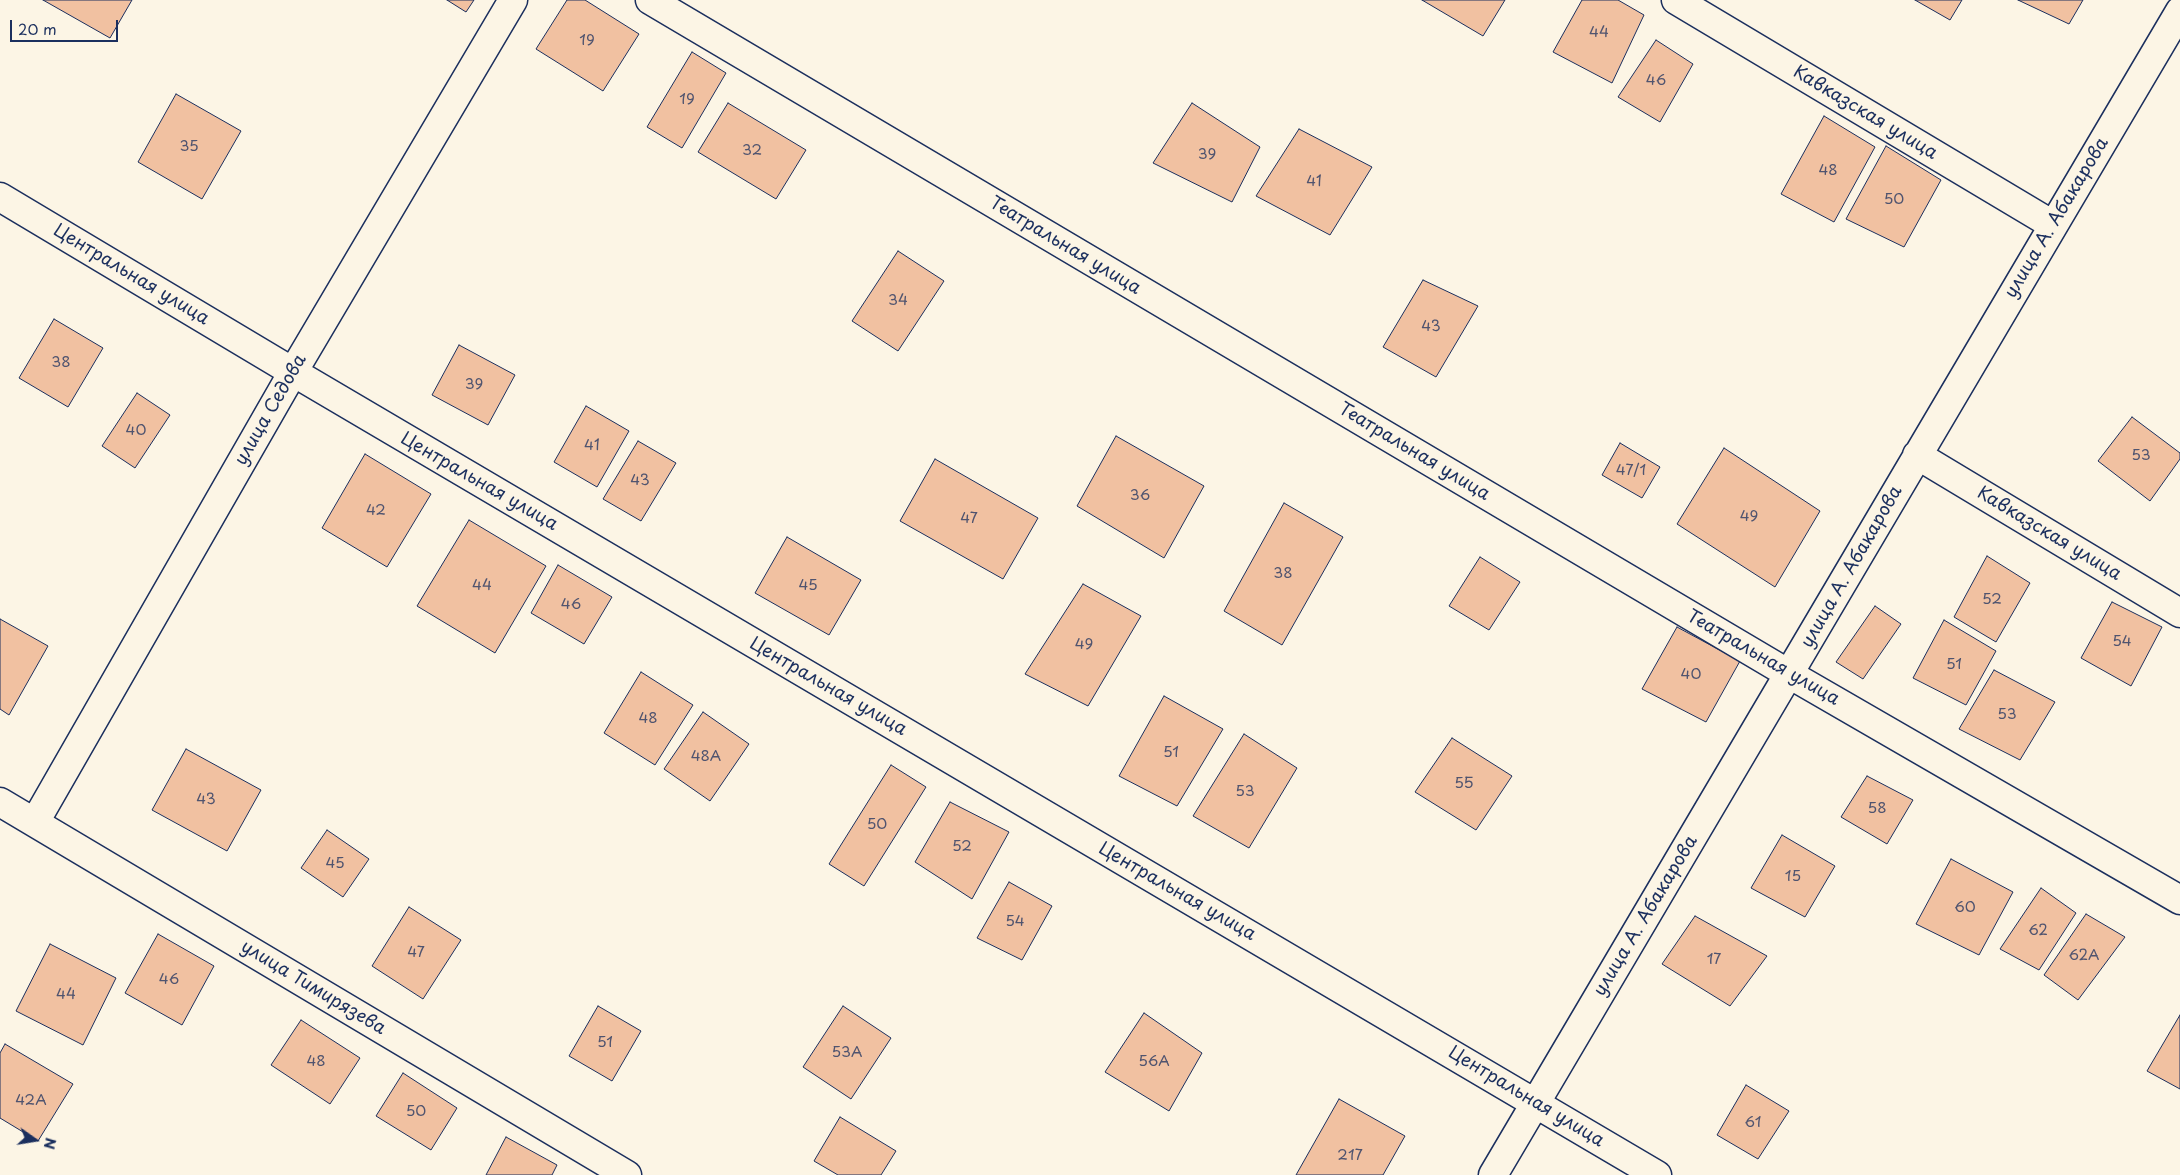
<!DOCTYPE html>
<html>
<head>
<meta charset="utf-8">
<style>
	body { margin:0 }
	#map { position:relative; width:2180px; height:1175px; overflow:hidden; background:#fcf5e5; font-family:"Playpen Sans",sans-serif }
	canvas { display:block }
	.north { position:absolute; left:10px; top:1115px; width:50px; height:50px; -webkit-text-stroke:4px #fcf5e5; paint-order:stroke; rotate:103deg; font-size:14px; font-weight:700; line-height:20px; text-align:center; color:#1b2f5e }
	.north::after { content:''; display:block; margin:auto; width:18px; height:22px; background:#1b2f5e; clip-path:polygon(50% 0,100% 100%,50% 72%,0 100%) }
	.scale { position:absolute; left:10px; top:20px; width:108px; height:22px; box-sizing:border-box; border:2px solid #1b2f5e; border-top:0; padding-left:6px; font-size:15px; line-height:18px; white-space:nowrap; color:#1b2f5e; -webkit-text-stroke:4px #fcf5e5; paint-order:stroke }
</style>
</head>
<body>
<div id="map">
<canvas width="2180" height="1175"></canvas>
<div class="north">N</div>
<div class="scale">20 m</div>
</div>
<script>
const ctx = document.querySelector('canvas').getContext('2d');
ctx.lineJoin = 'round';
function fillPath(path, color) {
  ctx.fillStyle = color;
  ctx.fill(path, 'evenodd');
}
function shape(rows) {
  const path = new Path2D();
  for (const r of rows) {
    path.moveTo(r[0], r[1]);
    for (let i = 2; i < r.length; i += 2) path.lineTo(r[i], r[i + 1]);
  }
  return path;
}
function trace(path, color, width, dash) {
  ctx.strokeStyle = color;
  ctx.lineWidth = width;
  ctx.lineCap = dash ? 'butt' : 'round';
  ctx.setLineDash(dash || []);
  ctx.stroke(path);
}
function drawText(font, color, halo, rows, align = 'center') {
  ctx.font = font + ' "Playpen Sans",sans-serif';
  ctx.lineWidth = 4;
  ctx.setLineDash([]);
  ctx.textBaseline = 'middle';
  ctx.strokeStyle = halo;
  ctx.fillStyle = color;
  for (const [text, x, y, turn = 0] of rows) {
    ctx.save();
    ctx.translate(x, y);
    ctx.rotate((+turn || 0) * Math.PI / 180);
    ctx.textAlign = isNaN(turn) ? turn : align;
    if (halo) ctx.strokeText(text, 0, 0);
    ctx.fillText(text, 0, 0);
    ctx.restore();
  }
}
const building = shape([
	[43,0,132,0,110,38,43,0],
	[447,0,474,0,466,12,447,0],
	[567,0,585,0,639,34,603,91,536,49,567,0],
	[1422,0,1505,0,1483,36,1422,0],
	[1582,0,1618,0,1644,15,1612,83,1553,52,1582,0],
	[1915,0,1962,0,1950,20,1915,0],
	[2018,0,2083,0,2069,24,2018,0],
	[1656,40,1693,64,1660,122,1618,97,1656,40],
	[692,52,726,73,682,148,647,127,692,52],
	[176,94,241,131,202,199,138,162,176,94],
	[728,103,806,150,776,199,698,152,728,103],
	[1192,103,1260,147,1232,202,1153,163,1192,103],
	[1824,116,1875,147,1834,222,1781,194,1824,116],
	[1299,129,1372,167,1330,235,1256,196,1299,129],
	[1886,146,1941,180,1904,247,1846,219,1886,146],
	[898,251,944,281,898,351,852,321,898,251],
	[1423,280,1478,306,1436,377,1383,347,1423,280],
	[54,319,103,348,68,407,19,378,54,319],
	[459,345,515,375,488,425,432,395,459,345],
	[137,393,170,415,135,468,102,446,137,393],
	[586,406,629,431,597,487,554,462,586,406],
	[2132,417,2180,453,2180,459,2150,501,2098,461,2132,417],
	[1116,436,1204,486,1164,558,1077,506,1116,436],
	[638,441,676,463,641,521,603,499,638,441],
	[1620,443,1660,467,1642,498,1602,475,1620,443],
	[1724,448,1820,511,1775,587,1677,524,1724,448],
	[365,454,431,494,387,567,322,528,365,454],
	[935,459,1038,518,1003,579,900,521,935,459],
	[1284,503,1343,537,1282,645,1224,611,1284,503],
	[469,520,546,566,495,653,417,606,469,520],
	[787,537,861,580,829,635,755,593,787,537],
	[1987,556,2030,583,1996,642,1954,617,1987,556],
	[1480,557,1520,582,1489,630,1449,606,1480,557],
	[558,565,612,597,584,644,531,613,558,565],
	[1083,584,1141,616,1088,706,1025,674,1083,584],
	[2112,602,2162,627,2131,686,2081,658,2112,602],
	[1875,606,1901,624,1863,679,1836,662,1875,606],
	[0,619,48,646,9,715,0,709,0,619],
	[1944,620,1996,651,1966,705,1913,678,1944,620],
	[1677,627,1740,661,1706,722,1642,689,1677,627],
	[1994,670,2055,702,2020,760,1959,729,1994,670],
	[641,672,693,705,655,765,604,733,641,672],
	[1164,696,1223,729,1177,806,1119,776,1164,696],
	[703,712,749,744,710,801,664,769,703,712],
	[1244,734,1297,768,1249,848,1193,816,1244,734],
	[1452,738,1512,776,1476,830,1415,792,1452,738],
	[186,749,261,790,227,851,152,810,186,749],
	[891,765,926,787,864,886,829,864,891,765],
	[1867,776,1913,800,1887,844,1841,817,1867,776],
	[950,802,1009,832,972,899,915,862,950,802],
	[327,830,369,859,343,897,301,868,327,830],
	[1782,835,1835,866,1805,917,1751,888,1782,835],
	[1951,859,2013,892,1979,955,1916,924,1951,859],
	[1009,882,1052,906,1022,960,977,938,1009,882],
	[2041,888,2076,913,2039,970,2000,949,2041,888],
	[409,907,461,940,423,999,372,966,409,907],
	[2086,914,2125,937,2078,1000,2044,975,2086,914],
	[1695,916,1767,956,1730,1006,1662,964,1695,916],
	[158,934,214,966,182,1025,125,993,158,934],
	[50,944,116,978,83,1045,16,1011,50,944],
	[598,1006,641,1031,612,1081,569,1056,598,1006],
	[843,1006,891,1038,851,1099,803,1067,843,1006],
	[1144,1013,1202,1053,1169,1111,1105,1072,1144,1013],
	[2180,1015,2180,1089,2147,1071,2180,1015],
	[301,1020,360,1058,330,1104,271,1065,301,1020],
	[5,1044,73,1084,38,1141,0,1118,0,1053,5,1044],
	[403,1073,457,1108,431,1150,376,1116,403,1073],
	[1746,1085,1789,1111,1758,1159,1717,1135,1746,1085],
	[1339,1099,1405,1136,1383,1175,1296,1175,1339,1099],
	[840,1117,896,1151,881,1175,838,1175,814,1161,840,1117],
	[506,1137,557,1165,552,1175,486,1175,506,1137]
]);
fillPath(building, '#f1c1a1');
trace(building, '#1b2f5e', 1);
const minor = shape([
	[650,0,1789,674,2180,900],
	[1676,0,2053,225],
	[0,197,293,372,1657,1175],
	[1917,455,2180,613],
	[0,802,627,1175],
	[35,822,293,372,513,0],
	[1493,1175,2180,11]
]);
trace(minor, '#1b2f5e', 31);
trace(minor, '#fcf5e5', 28);
drawText('15px', '#50546f', null, [
	["44",1599,33],
	["19",587,41],
	["46",1656,81],
	["19",687,100],
	["35",189,147],
	["32",752,151],
	["39",1207,155],
	["48",1828,171],
	["41",1314,182],
	["50",1894,200],
	["34",898,301],
	["43",1431,327],
	["38",61,363],
	["39",474,385],
	["40",136,431],
	["41",592,446],
	["53",2141,456],
	["47/1",1631,471],
	["43",640,481],
	["36",1140,496],
	["42",376,511],
	["49",1749,517],
	["47",969,519],
	["38",1283,574],
	["44",482,586],
	["45",808,586],
	["52",1992,600],
	["46",571,605],
	["54",2122,642],
	["49",1084,645],
	["51",1954,665],
	["40",1691,675],
	["53",2007,715],
	["48",648,719],
	["51",1171,753],
	["48А",706,757],
	["55",1464,784],
	["53",1245,792],
	["43",206,800],
	["58",1877,809],
	["50",877,825],
	["52",962,847],
	["45",335,864],
	["15",1793,877],
	["60",1965,908],
	["54",1015,922],
	["62",2038,931],
	["47",416,953],
	["62А",2084,956],
	["17",1714,960],
	["46",169,980],
	["44",66,995],
	["51",605,1043],
	["53А",847,1053],
	["48",316,1062],
	["56А",1154,1062],
	["42А",31,1101],
	["50",416,1112],
	["61",1753,1123],
	["217",1350,1156]
]);
drawText('18px', '#1b2f5e', '#fcf5e5', [
	["Кавказская улица",1865,113,31],
	["улица А. Абакарова",2057,218,-59],
	["Театральная улица",1065,246,31],
	["Центральная улица",131,275,31],
	["улица Седова",271,410,-60],
	["Театральная улица",1414,452,31],
	["Центральная улица",479,482,30],
	["Кавказская улица",2049,534,31],
	["улица А. Абакарова",1852,567,-60],
	["Театральная улица",1763,658,30],
	["Центральная улица",828,687,30],
	["Центральная улица",1177,892,30],
	["улица А. Абакарова",1646,916,-59],
	["улица Тимирязева",313,988,31],
	["Центральная улица",1526,1097,31]
]);
</script>
</body>
</html>
